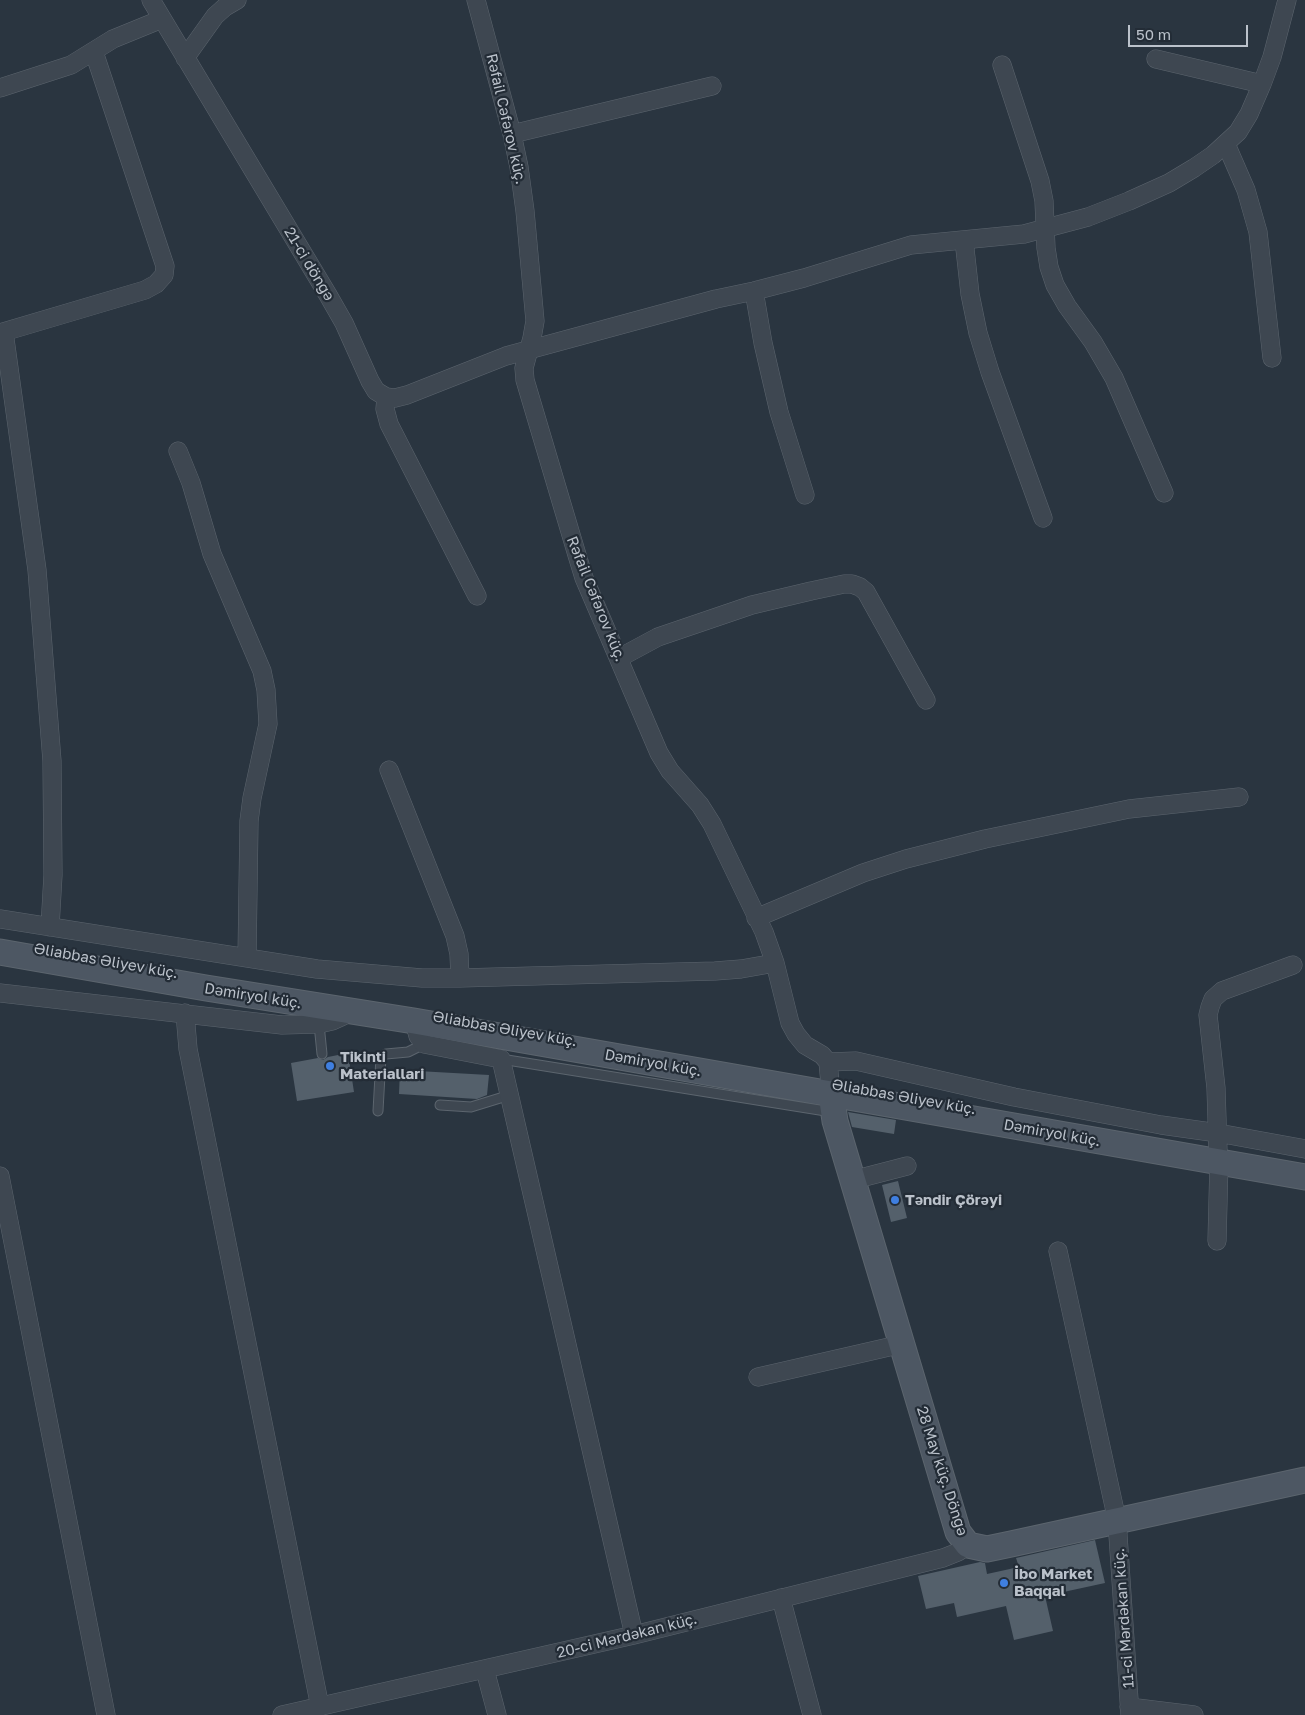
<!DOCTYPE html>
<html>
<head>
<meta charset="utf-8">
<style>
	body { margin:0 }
	#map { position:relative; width:1305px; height:1715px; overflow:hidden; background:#2a3540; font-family:"Golos Text",sans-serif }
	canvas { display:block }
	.scale { position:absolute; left:1128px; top:25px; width:120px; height:22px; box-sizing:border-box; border:2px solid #bbc2cb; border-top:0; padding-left:6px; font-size:15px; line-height:18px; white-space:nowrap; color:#bbc2cb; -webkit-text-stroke:4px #232c36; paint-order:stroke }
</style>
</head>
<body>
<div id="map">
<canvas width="1305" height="1715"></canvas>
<div class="scale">50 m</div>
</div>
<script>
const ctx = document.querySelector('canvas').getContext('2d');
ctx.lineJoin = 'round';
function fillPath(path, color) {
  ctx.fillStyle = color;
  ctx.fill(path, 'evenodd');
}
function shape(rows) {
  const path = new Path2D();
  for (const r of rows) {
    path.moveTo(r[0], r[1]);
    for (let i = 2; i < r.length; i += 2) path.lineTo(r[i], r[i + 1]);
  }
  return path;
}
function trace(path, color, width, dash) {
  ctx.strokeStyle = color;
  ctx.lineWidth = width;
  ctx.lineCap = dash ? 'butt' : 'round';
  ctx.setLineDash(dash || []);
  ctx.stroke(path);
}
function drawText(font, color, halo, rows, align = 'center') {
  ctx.font = font + ' "Golos Text",sans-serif';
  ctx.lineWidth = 4.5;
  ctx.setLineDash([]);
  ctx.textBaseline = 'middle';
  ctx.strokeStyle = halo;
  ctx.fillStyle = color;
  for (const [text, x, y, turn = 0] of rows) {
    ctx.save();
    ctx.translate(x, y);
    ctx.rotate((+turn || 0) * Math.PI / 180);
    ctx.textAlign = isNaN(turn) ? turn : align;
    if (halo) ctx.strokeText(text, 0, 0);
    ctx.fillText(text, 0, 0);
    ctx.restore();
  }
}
fillPath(shape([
	[348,1053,354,1092,297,1101,291,1063,318,1058,323,1060,328,1057],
	[400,1070,489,1075,487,1095,477,1099,399,1094],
	[848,1112,896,1120,894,1134,852,1127],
	[898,1181,907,1218,891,1222,882,1185],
	[1095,1540,1105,1583,1045,1596,1053,1631,1014,1640,1006,1606,957,1617,954,1603,926,1609,918,1576,980,1562,985,1563,987,1574,1019,1567,1016,1558]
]), '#54606b');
const lane = shape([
	[319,1024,322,1054],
	[501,1059,832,1112],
	[440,1105,471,1107,510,1095],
	[378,1111,381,1057,386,1054,408,1052,424,1044]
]);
const street = shape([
	[151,0,328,295,344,323,370,381,376,391,386,397,395,398,407,395,506,356,716,299,754,291,804,278,911,245,1024,234,1088,217,1129,201,1169,183,1194,168,1213,155,1238,132,1249,114,1262,84,1272,57,1287,0],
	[476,0,512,134,519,167,525,211,535,321,532,338,524,368,525,380,577,555,584,578,659,753,670,771,700,805,712,824,764,932,775,963,790,1023,796,1034,805,1045,822,1055,828,1062,831,1094],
	[185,58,215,16,225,7,237,0],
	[1156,59,1262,84],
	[1002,65,1040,181,1044,201,1046,248,1049,267,1055,285,1067,306,1093,342,1114,378,1164,493],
	[0,88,71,65,113,39,162,19],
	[512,134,712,86],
	[1226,144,1246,190,1258,232,1272,358],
	[964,240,970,294,978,333,990,372,1043,518],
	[754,291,763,343,779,412,805,495],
	[4,332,37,570,52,761,53,875,50,927],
	[0,333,145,290,156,284,164,275,165,266,94,52],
	[386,397,385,409,389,424,477,596],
	[178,451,191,483,212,554,262,671,266,690,268,724,252,798,249,821,247,958],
	[619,658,658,637,752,605,811,591,844,584,852,584,860,587,866,592,926,700],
	[389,770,455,936,459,954,460,978],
	[756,918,863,873,906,859,985,839,1129,809,1239,797],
	[0,919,317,969,422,978,460,978,715,971,741,969,775,963],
	[0,993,282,1025,319,1024,332,1021,343,1016,347,1011],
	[185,1013,188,1049,320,1707],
	[414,1021,418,1036,424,1044,501,1059,634,1635],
	[828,1062,856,1061,1014,1097,1161,1125,1218,1133,1305,1149],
	[1218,1151,1216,1088,1208,1015,1210,1007,1213,999,1222,991,1293,965],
	[0,1176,106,1715],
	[853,1180,907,1166],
	[1217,1241,1219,1162],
	[1058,1251,1117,1520,1130,1715],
	[758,1377,902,1344],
	[781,1598,812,1715],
	[485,1670,497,1715],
	[1129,1707,1194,1715],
	[282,1715,634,1635,943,1558,958,1552,968,1545]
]);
const secondary = shape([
	[0,952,206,988,414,1021,1305,1177],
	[831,1094,835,1121,958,1532,968,1545,987,1549,1011,1544,1305,1480]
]);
trace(lane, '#5c656e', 11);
trace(street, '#5c656e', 19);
trace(secondary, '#5c656e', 27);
trace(lane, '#3e4751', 9);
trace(street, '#3e4751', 18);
trace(secondary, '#4d5763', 25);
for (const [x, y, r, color] of [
	[330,1066,5,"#3f7fe0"],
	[895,1200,5,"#3f7fe0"],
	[1004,1583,5,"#3f7fe0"]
]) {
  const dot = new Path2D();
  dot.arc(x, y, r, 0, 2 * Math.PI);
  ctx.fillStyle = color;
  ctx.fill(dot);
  trace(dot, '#232c36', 2);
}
drawText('15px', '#bbc2cb', '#232c36', [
	["Rəfail Cəfərov küç.",506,119,77],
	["21-ci döngə",309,264,59],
	["Rəfail Cəfərov küç.",596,599,68],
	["Əliabbas Əliyev küç.",106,961,10],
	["Dəmiryol küç.",253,996,9],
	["Əliabbas Əliyev küç.",505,1029,10],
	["Dəmiryol küç.",653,1063,10],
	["Əliabbas Əliyev küç.",904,1097,10],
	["Dəmiryol küç.",1052,1133,10],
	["28 May küç. Döngə",942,1471,72],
	["11-ci Mərdəkan küç.",1124,1618,-94],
	["20-ci Mərdəkan küç.",627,1636,-14]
]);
drawText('bold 15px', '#bbc2cb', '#232c36', [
	["Tikinti",340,1057],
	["Materiallari",340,1074],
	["Təndir Çörəyi",905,1200],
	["İbo Market",1014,1574],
	["Baqqal",1014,1591]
], 'left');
</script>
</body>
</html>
